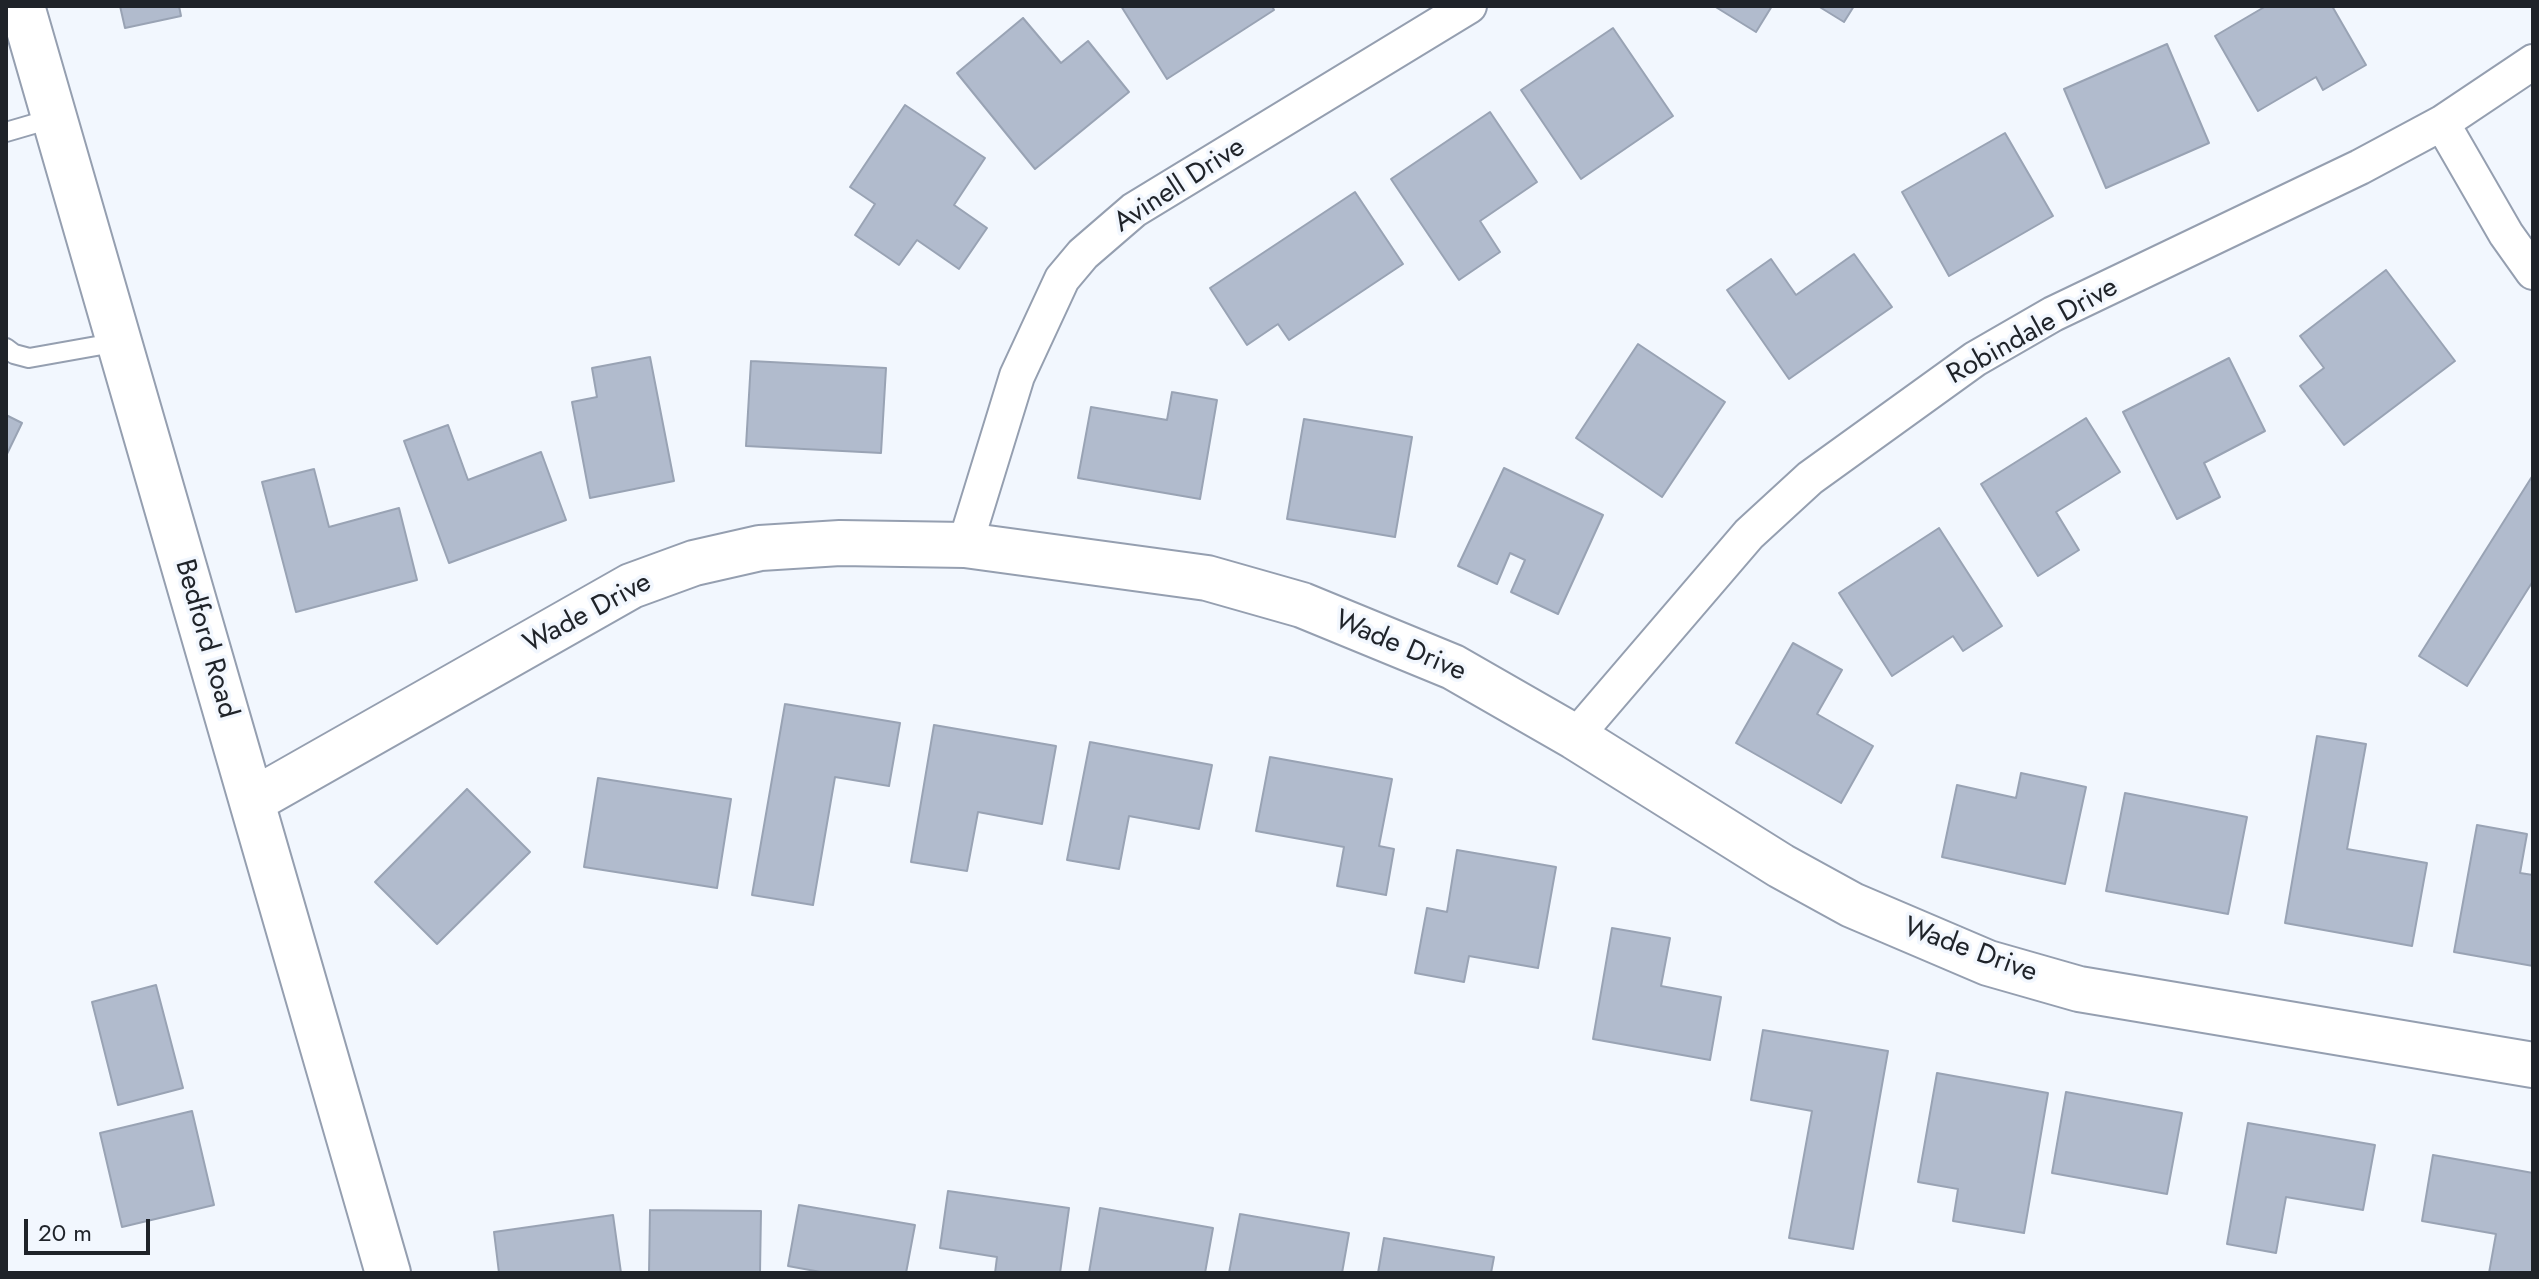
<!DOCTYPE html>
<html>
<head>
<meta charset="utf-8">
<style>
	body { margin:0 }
	#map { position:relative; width:2539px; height:1279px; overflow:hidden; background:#f2f7fe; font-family:Jost,sans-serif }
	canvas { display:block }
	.frame { position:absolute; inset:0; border:8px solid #1f2329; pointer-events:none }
	.scale { position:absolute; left:24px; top:1219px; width:126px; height:36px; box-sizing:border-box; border:4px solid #1f2329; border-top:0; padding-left:10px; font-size:24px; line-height:28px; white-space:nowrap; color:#1f2329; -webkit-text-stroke:6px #f2f7fe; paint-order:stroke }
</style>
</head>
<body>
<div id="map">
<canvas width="2539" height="1279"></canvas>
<div class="frame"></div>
<div class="scale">20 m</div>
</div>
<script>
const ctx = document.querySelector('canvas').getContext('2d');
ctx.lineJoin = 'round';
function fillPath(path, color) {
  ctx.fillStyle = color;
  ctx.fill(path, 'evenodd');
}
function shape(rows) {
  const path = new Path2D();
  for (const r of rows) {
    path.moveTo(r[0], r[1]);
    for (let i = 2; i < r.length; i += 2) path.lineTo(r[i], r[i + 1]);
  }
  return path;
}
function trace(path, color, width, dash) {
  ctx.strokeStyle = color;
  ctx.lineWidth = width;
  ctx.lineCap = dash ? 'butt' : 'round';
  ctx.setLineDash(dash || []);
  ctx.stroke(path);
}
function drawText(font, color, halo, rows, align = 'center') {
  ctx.font = font + ' Jost,sans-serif';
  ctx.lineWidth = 7;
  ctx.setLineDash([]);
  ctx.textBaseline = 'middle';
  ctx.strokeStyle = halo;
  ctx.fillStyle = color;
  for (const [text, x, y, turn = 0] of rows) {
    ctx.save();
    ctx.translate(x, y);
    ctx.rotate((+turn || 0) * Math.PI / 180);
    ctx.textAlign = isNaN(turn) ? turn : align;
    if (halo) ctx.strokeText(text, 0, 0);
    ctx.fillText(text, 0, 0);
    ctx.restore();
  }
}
const building = shape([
	[120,6,179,6,181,16,125,28,120,6],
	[1121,6,1272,6,1274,10,1167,79,1121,6],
	[1714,6,1772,6,1756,32,1714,6],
	[1818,6,1854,6,1844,22,1818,6],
	[2266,6,2332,6,2366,65,2323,90,2316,77,2258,111,2215,36,2266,6],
	[1023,18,1061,63,1088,41,1129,92,1035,169,957,73,1023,18],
	[1613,28,1673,116,1581,179,1521,90,1613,28],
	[2167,44,2209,143,2106,188,2064,89,2167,44],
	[905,105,985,158,954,205,987,228,959,269,917,240,899,265,855,235,875,204,850,187,905,105],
	[1490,112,1537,182,1480,221,1500,252,1459,280,1391,179,1490,112],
	[2005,133,2053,216,1949,276,1902,192,2005,133],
	[1355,192,1403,264,1289,340,1278,324,1247,345,1210,288,1355,192],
	[1854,254,1892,307,1789,379,1727,290,1771,259,1796,295,1854,254],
	[2386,270,2455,361,2344,445,2300,386,2324,368,2300,336,2386,270],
	[1638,344,1725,402,1662,497,1576,438,1638,344],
	[650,357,674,481,590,498,572,402,597,397,592,368,650,357],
	[2229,358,2265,431,2204,463,2220,497,2177,519,2123,412,2229,358],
	[751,361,886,368,881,453,746,446,751,361],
	[1172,392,1217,400,1200,499,1078,478,1091,407,1167,420,1172,392],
	[6,415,22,423,6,456,6,415],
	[2086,418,2120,472,2056,512,2079,550,2038,576,1981,484,2086,418],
	[1304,419,1412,437,1395,537,1287,519,1304,419],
	[448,425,468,480,541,452,566,520,449,563,404,441,448,425],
	[1504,468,1603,515,1558,614,1511,592,1525,560,1510,553,1497,584,1458,566,1504,468],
	[314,469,329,527,399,508,417,580,296,612,262,482,314,469],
	[2533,475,2533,581,2467,686,2419,656,2533,475],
	[1939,528,2002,626,1963,651,1953,636,1892,676,1839,593,1939,528],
	[1793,643,1842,670,1817,714,1873,746,1841,803,1736,743,1793,643],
	[785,704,900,723,889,786,835,777,813,905,752,895,785,704],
	[934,725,1056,746,1042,824,978,812,967,871,911,862,934,725],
	[2317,736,2366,744,2347,849,2427,863,2412,946,2285,923,2317,736],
	[1090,742,1212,765,1199,829,1129,816,1119,869,1067,860,1090,742],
	[1270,757,1392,779,1379,846,1394,849,1386,895,1337,886,1344,847,1256,831,1270,757],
	[2021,773,2086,787,2065,884,1942,857,1957,785,2016,798,2021,773],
	[598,778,731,799,717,888,584,867,598,778],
	[467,789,530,852,437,944,375,882,467,789],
	[2125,793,2247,817,2228,914,2106,891,2125,793],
	[2477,825,2527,834,2520,873,2533,875,2533,966,2454,952,2477,825],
	[1457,850,1556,867,1538,968,1469,956,1464,982,1415,973,1427,908,1447,912,1457,850],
	[1612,928,1670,938,1661,986,1721,997,1710,1060,1593,1039,1612,928],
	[156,985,183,1088,118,1105,92,1002,156,985],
	[1763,1030,1888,1051,1853,1249,1789,1238,1812,1111,1751,1100,1763,1030],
	[1937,1073,2048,1093,2024,1233,1953,1221,1958,1189,1918,1182,1937,1073],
	[2066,1092,2182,1113,2167,1194,2052,1173,2066,1092],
	[192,1111,214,1205,122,1227,100,1133,192,1111],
	[2248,1123,2375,1145,2363,1210,2286,1197,2276,1253,2227,1244,2248,1123],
	[2433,1155,2533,1173,2533,1273,2489,1273,2496,1234,2422,1221,2433,1155],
	[948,1191,1069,1208,1060,1273,995,1273,997,1257,940,1248,948,1191],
	[799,1205,915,1225,906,1273,826,1273,788,1266,799,1205],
	[1100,1208,1213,1228,1205,1273,1089,1273,1100,1208],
	[650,1210,761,1211,760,1273,649,1273,650,1210],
	[1240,1214,1349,1233,1342,1273,1229,1273,1240,1214],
	[613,1215,621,1273,499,1273,494,1232,613,1215],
	[1384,1238,1494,1257,1491,1273,1378,1273,1384,1238]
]);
fillPath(building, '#b1bbcd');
trace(building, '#99a3b4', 2);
const lane = shape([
	[6,132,54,118],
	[6,348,14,354,29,358,119,342]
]);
const street = shape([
	[2442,123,2506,234,2533,272],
	[965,545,1017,376,1062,279,1083,254,1134,210,1469,6],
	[1575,737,1749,534,1810,478,1975,359,2053,314,2360,167,2442,123,2533,62]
]);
const secondary = shape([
	[22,6,388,1273],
	[252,801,631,586,694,563,760,548,840,543,965,545,1207,578,1302,605,1453,667,1575,737,1781,866,1852,905,1988,963,2079,989,2533,1065]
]);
trace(lane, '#959fb0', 22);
trace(street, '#959fb0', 38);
trace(secondary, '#959fb0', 48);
trace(lane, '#fff', 18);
trace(street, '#fff', 34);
trace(secondary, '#fff', 44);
drawText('28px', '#1f2329', '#f2f7fe', [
	["Avinell Drive",1180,186,-33],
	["Robindale Drive",2033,332,-29],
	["Wade Drive",588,614,-28],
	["Bedford Road",205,639,74],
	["Wade Drive",1400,647,23],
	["Wade Drive",1970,951,20]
]);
</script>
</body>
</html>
